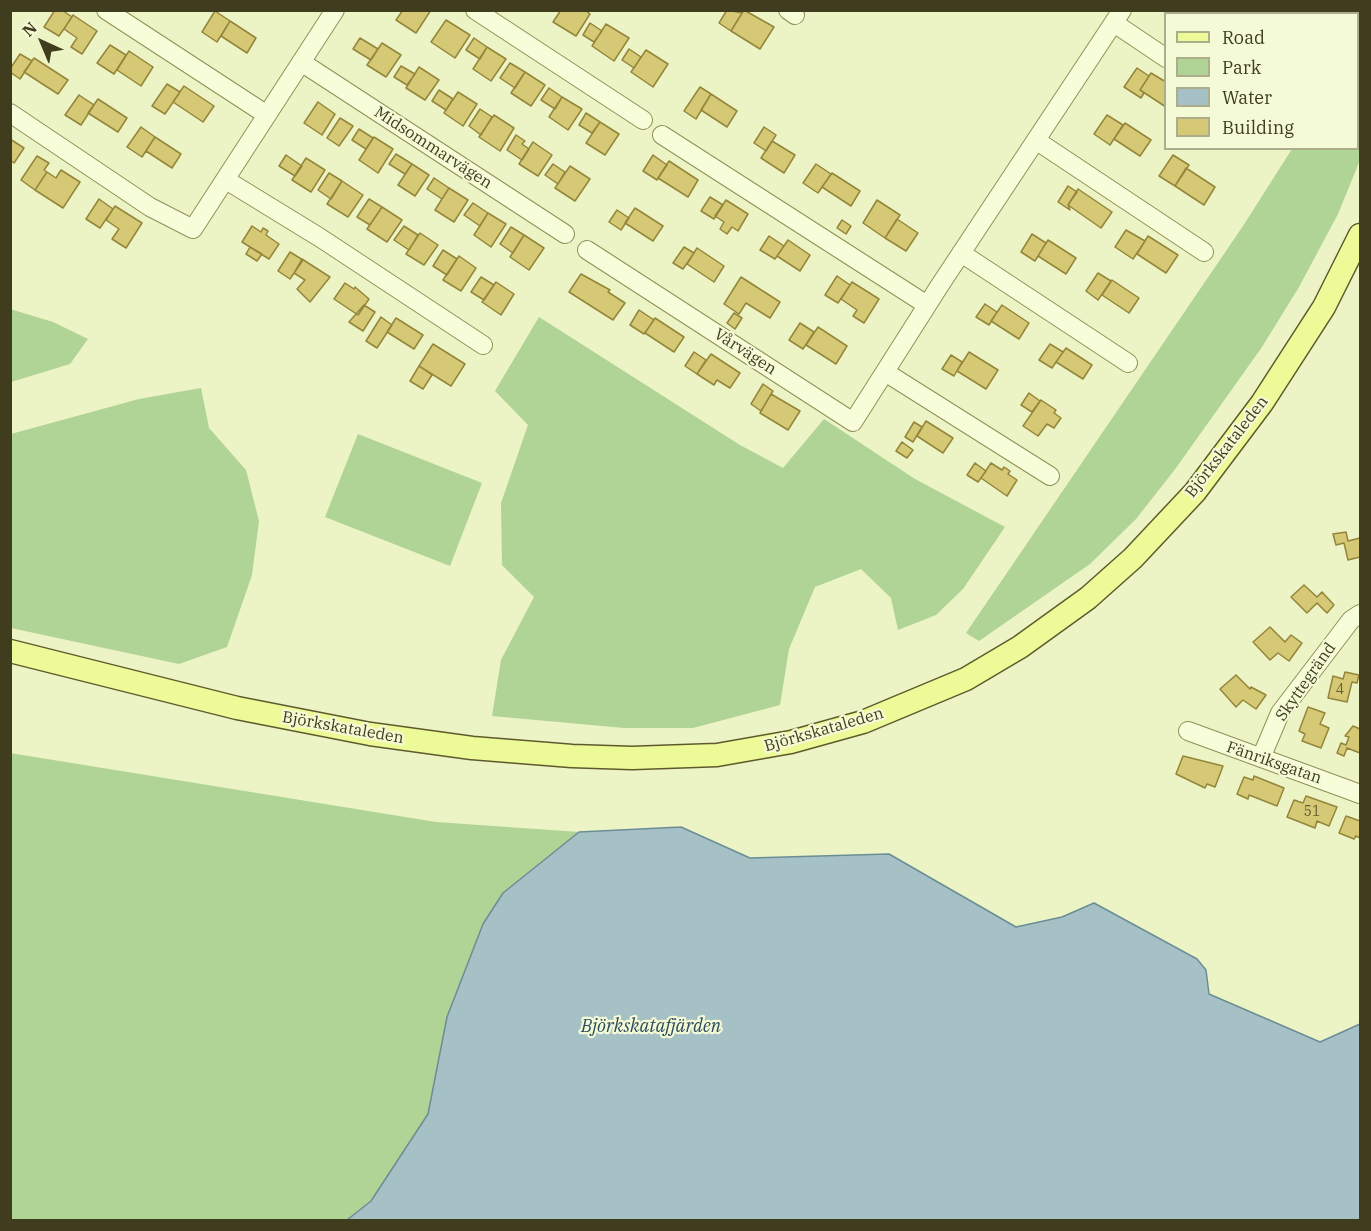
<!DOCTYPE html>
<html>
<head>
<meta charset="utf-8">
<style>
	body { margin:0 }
	#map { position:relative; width:1371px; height:1231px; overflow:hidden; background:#ecf3c4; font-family:"IBM Plex Serif",serif }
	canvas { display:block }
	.frame { position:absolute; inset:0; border:12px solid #3f3d1d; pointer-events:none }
	.legend { position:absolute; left:1164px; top:12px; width:195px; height:138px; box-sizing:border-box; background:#f4fad5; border:2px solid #acae8b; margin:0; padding:8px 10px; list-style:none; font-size:18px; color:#3f3d1d }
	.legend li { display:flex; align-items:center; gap:12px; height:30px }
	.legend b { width:30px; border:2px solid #acae8b }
	.north { position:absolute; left:12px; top:12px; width:60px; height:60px; -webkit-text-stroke:4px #f4fad5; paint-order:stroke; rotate:316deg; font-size:16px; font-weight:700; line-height:24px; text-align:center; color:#3f3d1d }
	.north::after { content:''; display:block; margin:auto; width:21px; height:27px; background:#3f3d1d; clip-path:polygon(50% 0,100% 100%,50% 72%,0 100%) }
</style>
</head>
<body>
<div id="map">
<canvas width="1371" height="1231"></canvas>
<div class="frame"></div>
<ul class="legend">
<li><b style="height:8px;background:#ecfa98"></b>Road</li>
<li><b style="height:16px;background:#b0d396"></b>Park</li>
<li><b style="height:16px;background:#a6c1c6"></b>Water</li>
<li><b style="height:16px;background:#d6c975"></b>Building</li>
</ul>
<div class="north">N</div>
</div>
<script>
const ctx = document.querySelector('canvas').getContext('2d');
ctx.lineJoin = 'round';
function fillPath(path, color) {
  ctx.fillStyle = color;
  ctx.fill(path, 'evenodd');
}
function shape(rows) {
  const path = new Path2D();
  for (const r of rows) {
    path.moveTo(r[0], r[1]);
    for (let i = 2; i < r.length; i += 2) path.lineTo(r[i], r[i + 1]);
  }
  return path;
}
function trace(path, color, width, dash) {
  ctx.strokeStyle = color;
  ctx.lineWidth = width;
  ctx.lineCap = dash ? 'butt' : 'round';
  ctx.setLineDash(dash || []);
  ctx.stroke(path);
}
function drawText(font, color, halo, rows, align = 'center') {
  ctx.font = font + ' "IBM Plex Serif",serif';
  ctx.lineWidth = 4.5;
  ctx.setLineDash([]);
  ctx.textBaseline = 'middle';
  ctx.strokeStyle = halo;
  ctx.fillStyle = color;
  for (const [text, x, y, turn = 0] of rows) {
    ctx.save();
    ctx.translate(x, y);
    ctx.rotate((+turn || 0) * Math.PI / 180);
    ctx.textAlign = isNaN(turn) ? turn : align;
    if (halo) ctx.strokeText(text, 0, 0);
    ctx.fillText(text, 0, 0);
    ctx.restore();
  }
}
fillPath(shape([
	[1360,46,1360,160,1338,214,1299,287,1262,347,1176,468,1136,519,1090,564,979,641,966,633,1243,226,1292,149,1358,148,1358,47],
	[10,309,53,322,88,339,70,364,11,382],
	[539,317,740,445,783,468,824,419,915,479,1005,527,963,589,936,615,898,630,891,598,861,569,815,587,789,649,780,705,693,728,624,728,492,716,501,660,534,597,502,565,501,503,528,425,495,391],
	[201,388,209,428,246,470,259,521,252,575,227,647,179,664,11,628,11,434,139,399],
	[358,434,482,483,450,566,325,517],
	[10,753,436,822,579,832,503,893,483,924,447,1017,428,1114,371,1201,347,1220,11,1220]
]), '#b0d396');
const water = shape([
	[681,827,750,858,889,854,1016,927,1062,917,1094,903,1197,959,1206,970,1209,994,1320,1042,1360,1024,1360,1220,347,1220,371,1201,428,1114,447,1017,483,924,503,893,579,832,681,827]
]);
fillPath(water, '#a6c1c6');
trace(water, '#6b8d96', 1.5);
const building = shape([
	[55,10,62,10,72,17,59,36,44,27,55,10],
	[403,10,431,10,416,33,396,20,403,10],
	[561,10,585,10,590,14,576,36,553,22,561,10],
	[727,10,742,13,731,31,719,23,727,10],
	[744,10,774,27,760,49,731,31,744,10],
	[215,11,230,21,217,42,202,32,215,11],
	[73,15,97,31,82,54,71,47,77,38,64,29,73,15],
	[446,20,470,35,455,58,431,42,446,20],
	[230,21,256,38,247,53,221,36,230,21],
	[590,23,602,31,594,42,583,35,590,23],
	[606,24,629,38,614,61,592,46,606,24],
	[360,38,378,49,371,60,353,49,360,38],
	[474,38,487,47,480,59,466,50,474,38],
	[382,43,401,55,386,77,367,65,382,43],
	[110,45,126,55,114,74,97,63,110,45],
	[487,47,506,59,491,81,473,69,487,47],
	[629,49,641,57,634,68,622,60,629,49],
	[646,50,668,64,653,87,631,72,646,50],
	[129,51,153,67,141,86,117,70,129,51],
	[20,54,32,61,20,79,10,72,10,69,20,54],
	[34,58,68,80,58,94,24,72,34,58],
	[510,63,525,72,515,88,500,78,510,63],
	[401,66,415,74,407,85,394,77,401,66],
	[419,67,439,80,425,100,406,88,419,67],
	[1137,68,1149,76,1140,90,1144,93,1141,98,1124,87,1137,68],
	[525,72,545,85,531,106,511,93,525,72],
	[1151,73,1166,82,1166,107,1140,90,1151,73],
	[167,84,180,92,165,114,152,106,167,84],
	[184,86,214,106,203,122,173,102,184,86],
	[700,87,711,94,696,119,684,111,700,87],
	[549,88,562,97,555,109,541,100,549,88],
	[439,90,453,99,446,110,432,101,439,90],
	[458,92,477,104,463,126,444,113,458,92],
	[711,94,737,111,727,127,701,110,711,94],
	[79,95,94,105,81,125,65,115,79,95],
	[562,97,582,109,568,130,549,117,562,97],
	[98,99,127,118,118,132,88,113,98,99],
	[318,102,335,114,322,135,304,123,318,102],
	[480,109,492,117,481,135,469,126,480,109],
	[586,113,600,122,592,133,579,125,586,113],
	[494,115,514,128,500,151,479,137,494,115],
	[1107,115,1123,125,1110,145,1094,134,1107,115],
	[340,118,353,126,339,146,327,138,340,118],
	[600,122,619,134,605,155,586,143,600,122],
	[1125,123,1151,140,1140,156,1114,139,1125,123],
	[141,127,155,137,142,157,127,147,141,127],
	[764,127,776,135,766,151,754,143,764,127],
	[359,129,373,138,366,149,352,140,359,129],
	[516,135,525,141,522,144,529,149,522,160,507,150,516,135],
	[155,137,181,154,172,168,146,151,155,137],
	[374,137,393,149,378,173,359,160,374,137],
	[10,139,24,148,14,163,10,160,10,139],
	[772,141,795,155,784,173,761,158,772,141],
	[533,142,552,155,538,176,519,164,533,142],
	[396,154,412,164,405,174,389,164,396,154],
	[286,155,302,166,295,176,279,166,286,155],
	[653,155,667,165,657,180,643,171,653,155],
	[1173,155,1189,165,1175,186,1159,176,1173,155],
	[37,156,49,163,44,170,47,172,35,190,21,180,37,156],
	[306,158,325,170,311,192,292,180,306,158],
	[669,161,698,180,688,197,658,178,669,161],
	[412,164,429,175,415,196,398,185,412,164],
	[553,164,565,172,558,184,545,175,553,164],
	[816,164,831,174,818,193,803,183,816,164],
	[570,166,590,179,575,201,555,188,570,166],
	[1186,168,1215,187,1204,205,1175,186,1186,168],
	[61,170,80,182,63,208,35,190,47,172,56,178,61,170],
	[329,173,342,181,331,199,318,190,329,173],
	[832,173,860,191,851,206,822,187,832,173],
	[434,178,449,188,442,199,427,189,434,178],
	[342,181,363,195,348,217,327,204,342,181],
	[1068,186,1077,192,1068,205,1070,210,1058,202,1068,186],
	[449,188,468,200,454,222,435,210,449,188],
	[1078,189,1112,212,1101,228,1068,205,1078,189],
	[710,197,723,205,714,219,701,211,710,197],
	[99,199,113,209,100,228,86,219,99,199],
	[369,199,382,207,370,225,357,217,369,199],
	[726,200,748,214,738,231,732,227,727,234,720,229,724,222,715,216,726,200],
	[877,200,900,215,885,238,863,223,877,200],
	[473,203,488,213,480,226,464,215,473,203],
	[115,206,142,223,126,248,112,239,119,229,106,220,115,206],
	[382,207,402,220,387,242,367,229,382,207],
	[635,208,663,226,653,241,625,223,635,208],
	[617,210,629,218,621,230,609,222,617,210],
	[488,213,506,224,491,247,474,235,488,213],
	[897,219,918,233,906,251,885,238,897,219],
	[842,220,851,226,846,234,837,228,842,220],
	[252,226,261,232,263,228,268,231,266,235,279,244,269,259,242,242,252,226],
	[404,226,418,235,409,250,394,240,404,226],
	[511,227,524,235,513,253,500,244,511,227],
	[1126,230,1145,241,1133,259,1115,247,1126,230],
	[420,233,438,245,424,265,406,254,420,233],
	[1032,234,1046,243,1035,261,1021,252,1032,234],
	[524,235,544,248,529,270,510,257,524,235],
	[769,236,784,246,775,259,760,250,769,236],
	[1148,236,1178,255,1166,273,1137,254,1148,236],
	[788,240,810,255,800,271,777,256,788,240],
	[1048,240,1076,258,1066,274,1038,256,1048,240],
	[250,247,262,254,257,261,246,254,250,247],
	[684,247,694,253,683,269,673,263,684,247],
	[697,248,724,266,714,282,687,264,697,248],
	[443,250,457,259,447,275,433,266,443,250],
	[290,252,303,260,290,279,278,271,290,252],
	[459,256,476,268,461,291,443,280,459,256],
	[302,259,330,277,310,302,297,289,305,280,294,273,302,259],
	[1098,273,1111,281,1098,300,1086,291,1098,273],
	[581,274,610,290,608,292,625,303,613,320,569,292,581,274],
	[837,276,850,285,838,303,825,295,837,276],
	[481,277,494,285,484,300,471,292,481,277],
	[741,277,780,302,770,318,746,303,739,314,724,304,741,277],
	[1112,280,1139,298,1129,313,1102,295,1112,280],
	[496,282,514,294,501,315,482,302,496,282],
	[852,282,879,299,864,323,853,316,857,310,841,299,852,282],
	[345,283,354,289,355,287,369,299,358,315,334,299,345,283],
	[985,304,997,312,989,325,976,317,985,304],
	[364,305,375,312,363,331,349,322,364,305],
	[1002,305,1029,323,1019,339,991,321,1002,305],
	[639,310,654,320,644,334,630,325,639,310],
	[734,313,742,318,735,329,727,323,734,313],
	[381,317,392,325,377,348,366,341,381,317],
	[396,318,423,335,414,349,387,332,396,318],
	[655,318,684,337,674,352,645,333,655,318],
	[800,323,814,332,803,349,789,340,800,323],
	[818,327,847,346,836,364,806,345,818,327],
	[433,344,465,364,451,386,419,366,433,344],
	[1050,344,1063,352,1052,368,1039,360,1050,344],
	[1066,348,1092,365,1083,379,1056,362,1066,348],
	[694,352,706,360,697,374,685,366,694,352],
	[969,352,998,370,986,389,957,371,969,352],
	[711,354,740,373,730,388,717,380,714,385,697,374,711,354],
	[951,355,962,362,954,376,942,369,951,355],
	[419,366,432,375,423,389,410,381,419,366],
	[763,384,773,391,761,411,751,404,763,384],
	[1029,393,1040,401,1032,412,1021,405,1029,393],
	[771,394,800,411,788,430,760,413,771,394],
	[1041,400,1056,410,1054,413,1061,418,1054,428,1047,424,1038,436,1023,426,1041,400],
	[926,421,953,438,943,453,917,436,926,421],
	[914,422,922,427,913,442,905,437,914,422],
	[902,442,913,450,907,458,896,451,902,442],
	[975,463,986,471,978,482,967,475,975,463],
	[991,463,1002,470,1004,467,1010,471,1008,474,1017,480,1007,496,981,478,991,463],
	[1346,532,1348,541,1360,538,1360,557,1348,560,1344,543,1336,545,1333,534,1346,532],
	[1304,585,1317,597,1322,592,1334,605,1327,613,1317,603,1307,613,1291,597,1304,585],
	[1270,627,1285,642,1291,635,1302,643,1289,661,1278,653,1270,660,1253,642,1270,627],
	[1345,672,1359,675,1357,683,1352,682,1347,702,1328,698,1333,676,1343,679,1345,672],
	[1236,675,1250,689,1251,687,1266,695,1256,709,1243,700,1236,707,1220,689,1236,675],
	[1308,707,1325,713,1320,724,1329,728,1321,748,1302,741,1305,734,1299,731,1308,707],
	[1353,726,1360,729,1360,753,1347,748,1344,756,1337,753,1341,743,1346,745,1349,737,1345,736,1353,726],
	[1183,756,1223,766,1215,787,1207,784,1205,788,1176,774,1183,756],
	[1254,776,1284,788,1277,806,1249,795,1248,799,1237,794,1244,777,1253,780,1254,776],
	[1306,796,1337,807,1329,826,1317,821,1315,828,1287,817,1294,800,1303,803,1306,796],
	[1346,816,1360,821,1360,838,1356,836,1354,839,1339,833,1346,816]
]);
fillPath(building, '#d6c975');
trace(building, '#93853a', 1.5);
const minor = shape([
	[106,10,267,115],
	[475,10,643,120],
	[788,10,795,15],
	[1114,23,1166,58],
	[301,62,565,234],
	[10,113,150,207,193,229,335,10],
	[662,135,927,305],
	[1037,141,1204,252],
	[226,180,319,237,483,345],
	[587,250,853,422,940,285,1122,10],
	[961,253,1128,363],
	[885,372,1050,476],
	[1188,731,1360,794],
	[1261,758,1280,713,1351,620,1360,614]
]);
const major = shape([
	[10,651,237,708,370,734,472,748,572,756,632,758,717,755,791,742,863,722,966,679,1020,647,1088,598,1133,558,1195,492,1262,403,1324,307,1360,235]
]);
trace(minor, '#919058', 20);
trace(major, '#5e5a2c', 25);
trace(minor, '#f7fdd9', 18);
trace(major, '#ecfa98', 22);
drawText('14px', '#656033', null, [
	["4",1340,690],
	["51",1312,812]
]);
drawText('16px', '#3f3d1d', '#f4fad5', [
	["Midsommarvägen",433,148,33],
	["Vårvägen",745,352,33],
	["Björkskataleden",1227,447,-52],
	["Skyttegränd",1306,682,-55],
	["Björkskataleden",343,728,10],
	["Björkskataleden",824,730,-16],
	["Fänriksgatan",1274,763,19]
]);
drawText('italic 18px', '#2b4c60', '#f4fad5', [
	["Björkskatafjärden",651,1027]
]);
</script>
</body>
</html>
